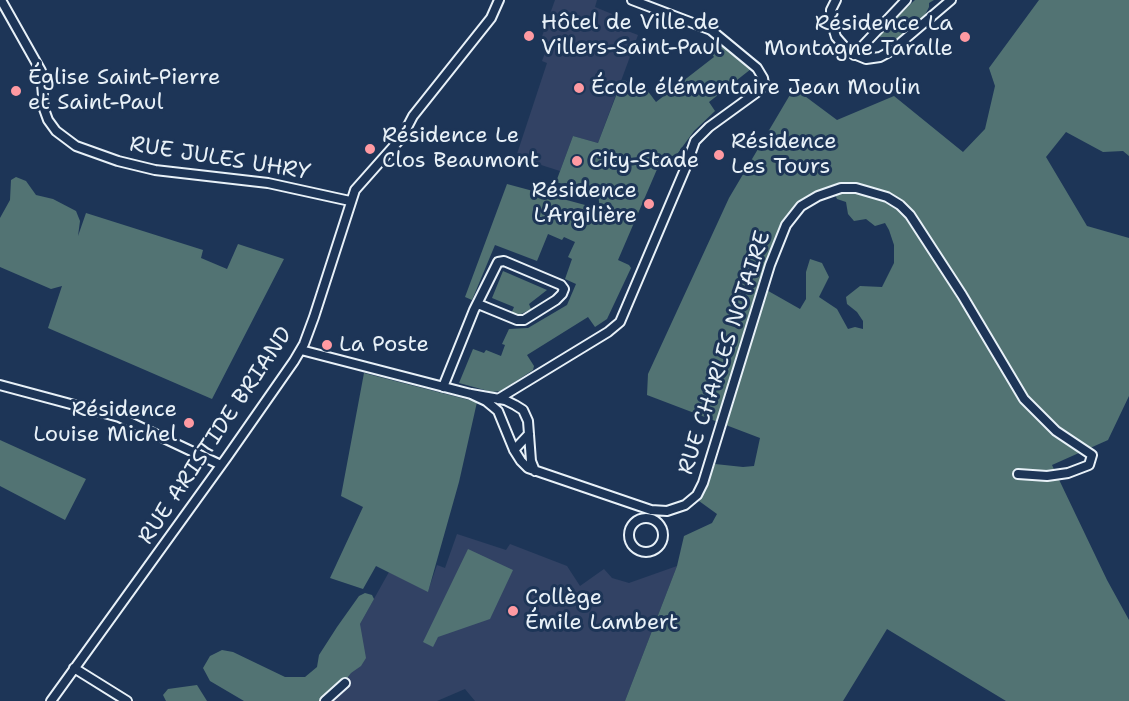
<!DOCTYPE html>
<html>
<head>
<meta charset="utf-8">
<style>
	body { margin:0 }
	canvas { display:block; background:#1d3557 }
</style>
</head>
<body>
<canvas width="1129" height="701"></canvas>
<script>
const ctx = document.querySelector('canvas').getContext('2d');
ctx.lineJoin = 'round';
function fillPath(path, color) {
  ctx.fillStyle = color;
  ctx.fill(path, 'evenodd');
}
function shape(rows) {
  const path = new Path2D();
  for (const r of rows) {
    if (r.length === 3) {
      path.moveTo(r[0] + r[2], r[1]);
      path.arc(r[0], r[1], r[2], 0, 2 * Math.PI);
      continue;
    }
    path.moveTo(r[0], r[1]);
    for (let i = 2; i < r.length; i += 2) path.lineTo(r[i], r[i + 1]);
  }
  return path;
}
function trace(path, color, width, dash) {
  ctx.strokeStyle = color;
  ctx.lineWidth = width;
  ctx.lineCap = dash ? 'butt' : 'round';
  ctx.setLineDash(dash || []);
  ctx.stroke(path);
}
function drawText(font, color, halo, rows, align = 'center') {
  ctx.font = font + ' "Shantell Sans",sans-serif';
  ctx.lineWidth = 6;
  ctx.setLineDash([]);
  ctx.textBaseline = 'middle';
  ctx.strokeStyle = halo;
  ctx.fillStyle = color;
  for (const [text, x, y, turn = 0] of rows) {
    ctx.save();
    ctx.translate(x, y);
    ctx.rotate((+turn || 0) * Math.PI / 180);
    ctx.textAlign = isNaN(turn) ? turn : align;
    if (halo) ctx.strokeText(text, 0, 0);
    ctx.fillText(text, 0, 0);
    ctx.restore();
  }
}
fillPath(shape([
	[555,0,597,0,595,7,612,14,609,24,638,35,598,143,573,136,560,171,516,157,547,63,542,61,548,45,540,42],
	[457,534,506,550,510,544,567,566,580,586,604,569,612,578,629,583,677,566,625,701,475,701,465,689,437,701,305,701,332,674,389,572,428,591,437,565,445,568]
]), '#324264');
fillPath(shape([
	[915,0,934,0,929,3,929,7,924,17,909,33,896,41,882,39,879,36,882,31],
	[1039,0,1129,0,1129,156,1123,151,1103,152,1066,132,1046,157,1087,226,1129,238,1129,396,1108,440,1052,465,1107,580,1129,620,1129,701,1006,701,887,629,843,701,625,701,677,566,684,536,712,523,717,514,699,501,715,464,743,467,754,466,760,438,647,395,648,374,729,198,794,88,837,120,894,96,963,152,985,129,995,86,989,68],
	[833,190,837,199,846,202,848,214,854,221,866,219,875,226,885,223,889,230,894,245,894,263,882,287,860,286,846,297,847,304,857,312,863,321,863,329,855,327,848,329,837,309,819,297,829,277,822,263,810,259,806,272,806,299,800,309,763,288,790,218,825,192],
	[720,45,724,45,751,69,709,102,715,111,694,131,675,157,664,153,618,260,629,265,631,268,607,319,595,327,588,317,527,355,534,366,533,370,501,391,492,392,459,383,473,349,484,353,486,350,501,356,505,345,502,344,509,329,528,328,567,305,576,284,565,279,572,259,568,257,575,242,564,237,562,240,548,234,537,261,495,245,472,300,465,297,507,184,600,209,598,194,556,182,573,136,598,143,622,80,631,82,638,92,642,89,647,90,656,102,714,57,710,51],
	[16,177,26,181,36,195,53,199,76,211,80,221,78,236,86,213,203,250,201,258,227,269,238,244,284,259,212,399,48,328,62,286,51,289,0,267,0,218,10,200,11,180],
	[503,271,547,290,529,304,531,309,519,315,511,314,514,307,492,298],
	[364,373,477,402,459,482,428,592,376,566,363,589,330,578,363,507,341,496],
	[0,440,86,479,65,520,0,486],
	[468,549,513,570,490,619,438,637,433,647,423,642],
	[365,593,372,595,374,599,360,624,366,658,361,666,351,673,337,691,325,701,244,701,210,681,203,668,210,656,222,650,233,652,285,677,305,677,317,667,319,655,337,627,359,596],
	[197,685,207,701,166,701,163,695,168,689]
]), '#527373');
const minor = shape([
	[1,0,41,71,44,109,48,120,56,131,76,146,118,161,155,170,268,183,350,201],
	[836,0,831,10,831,21,836,37,849,52,866,59,880,57,891,51,951,0],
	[854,55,906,0],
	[301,350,471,394,505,400,515,405,523,410,528,421,531,461,535,471],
	[0,385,119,417,221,465],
	[443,387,474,310,498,262,504,261,561,285,564,289,562,294,556,300,524,320,517,320,478,304],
	[471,394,486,401,498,411,514,450,521,461,528,468,651,510,667,511,685,505,697,495,703,483,770,265,786,225,801,206,818,196,841,188,856,188,887,197,900,205,910,215,962,295,1024,399,1056,431,1092,455,1089,465,1068,473,1047,476,1018,474],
	[498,399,608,332,620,322,685,169,695,141,709,127,760,90,764,84,763,78,757,68,711,30,632,0],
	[514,450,529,434],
	[646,535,17],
	[74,668,127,701],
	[51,701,227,457,294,361,304,344,314,317,355,190,402,137,413,116,491,18,499,0],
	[325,701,345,683]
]);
trace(minor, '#e8f1f8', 12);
trace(minor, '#1d3557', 8);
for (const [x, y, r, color] of [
	[529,36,6,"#ff9aa2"],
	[965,37,6,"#ff9aa2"],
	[579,88,6,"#ff9aa2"],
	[16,91,6,"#ff9aa2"],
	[370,149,6,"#ff9aa2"],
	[719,155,6,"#ff9aa2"],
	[577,161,6,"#ff9aa2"],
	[649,204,6,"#ff9aa2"],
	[327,345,6,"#ff9aa2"],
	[189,423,6,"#ff9aa2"],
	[513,611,6,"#ff9aa2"]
]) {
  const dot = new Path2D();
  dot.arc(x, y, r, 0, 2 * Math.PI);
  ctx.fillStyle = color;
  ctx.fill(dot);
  trace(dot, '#1d3557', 2);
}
drawText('22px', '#e8f1f8', '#1d3557', [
	["Hôtel de Ville de",541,23],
	["Villers-Saint-Paul",541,48],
	["Résidence La",953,24,"right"],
	["Montagne Taralle",953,49,"right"],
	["Église Saint-Pierre",28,78],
	["et Saint-Paul",28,103],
	["École élémentaire Jean Moulin",591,88],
	["Résidence Le",382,136],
	["Clos Beaumont",382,161],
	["Résidence",731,142],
	["Les Tours",731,167],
	["City-Stade",589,161],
	["Résidence",637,191,"right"],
	["L’Argilière",637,216,"right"],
	["La Poste",339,345],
	["Résidence",177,410,"right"],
	["Louise Michel",177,435,"right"],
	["Collège",525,598],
	["Émile Lambert",525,623]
], 'left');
drawText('22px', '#e8f1f8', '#1d3557', [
	["RUE JULES UHRY",220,159,9],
	["RUE CHARLES NOTAIRE",725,353,-72],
	["RUE ARISTIDE BRIAND",216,436,-56]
]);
</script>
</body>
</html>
